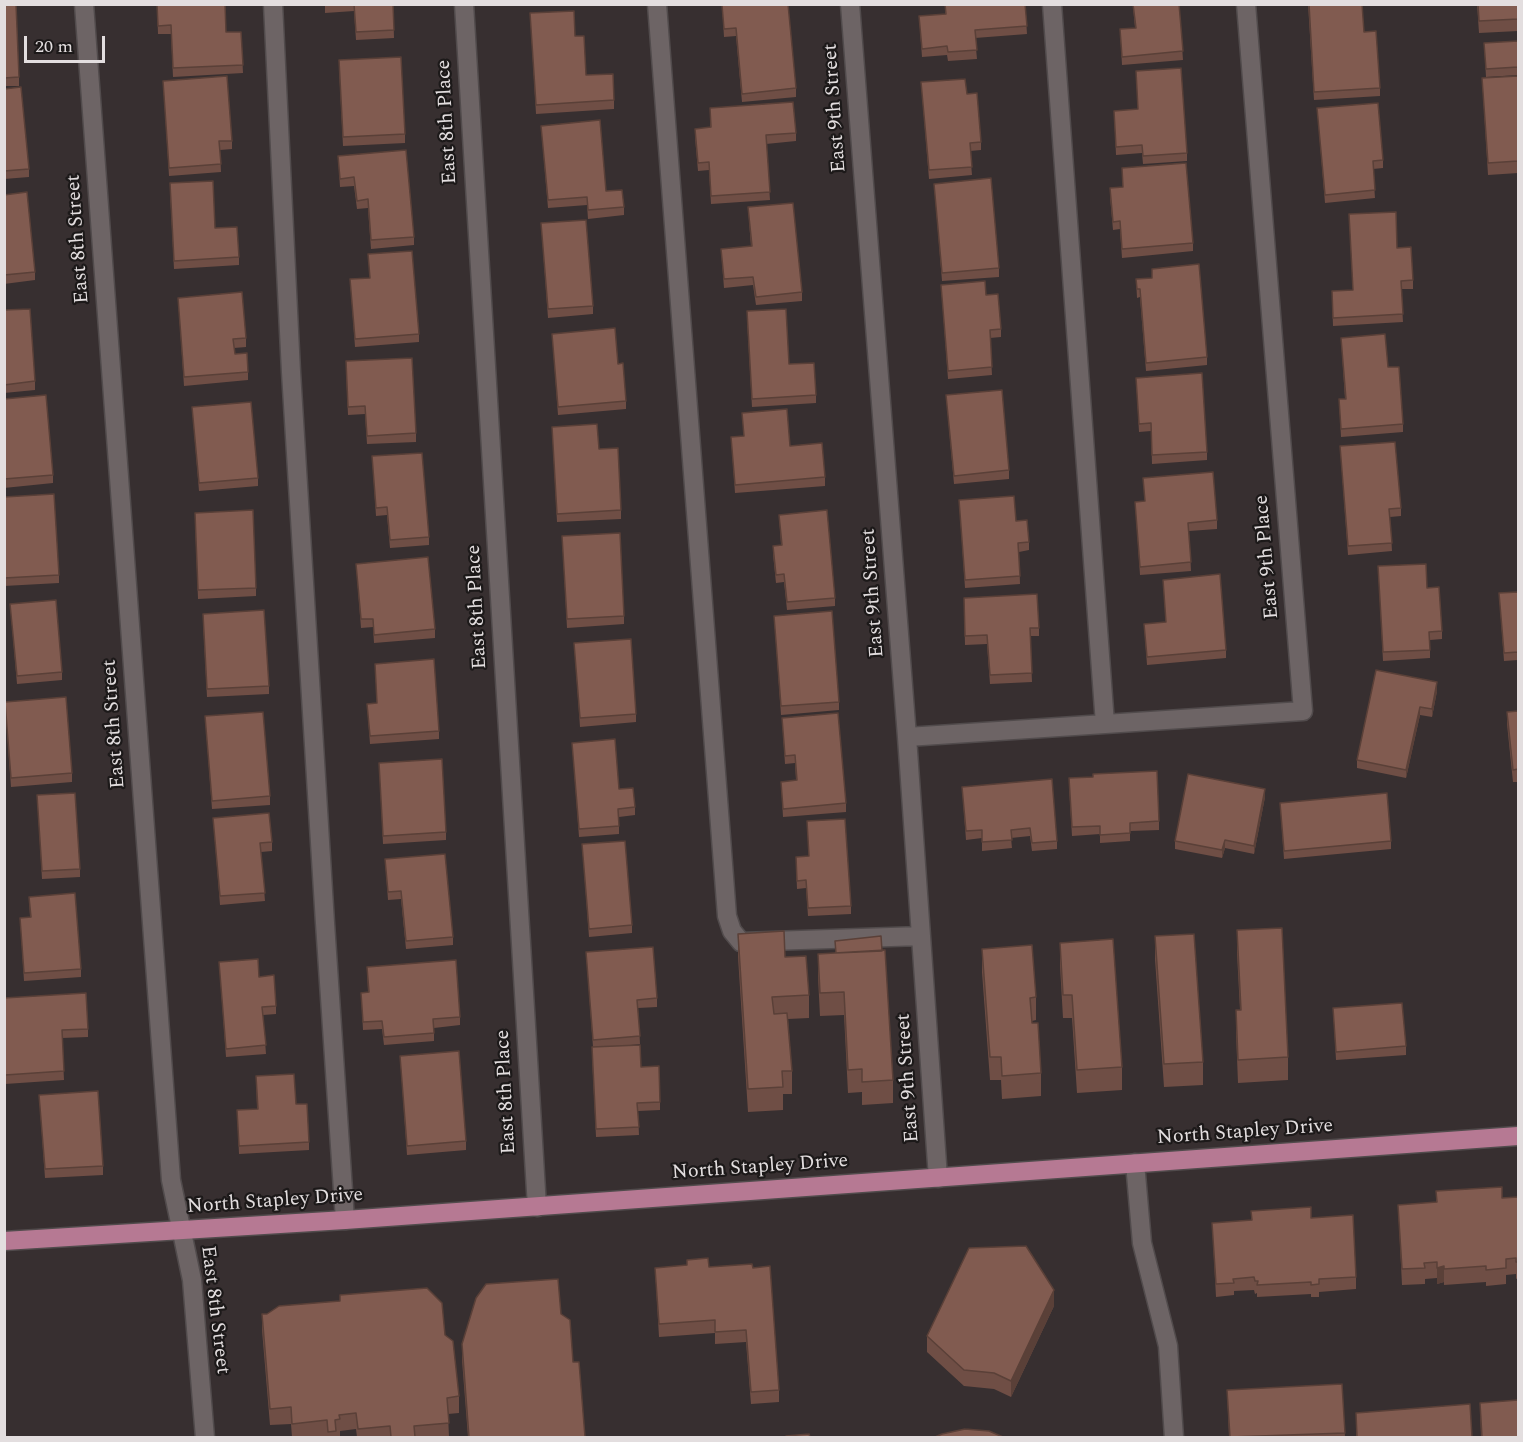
<!DOCTYPE html>
<html>
<head>
<meta charset="utf-8">
<style>
	body { margin:0 }
	#map { position:relative; width:1523px; height:1442px; overflow:hidden; background:#372f30; font-family:Spectral,serif }
	canvas { display:block }
	.frame { position:absolute; inset:0; border:6px solid #e3dedf; pointer-events:none }
	.scale { position:absolute; left:24px; top:36px; width:81px; height:27px; box-sizing:border-box; border:3px solid #e3dedf; border-top:0; padding-left:8px; font-size:18px; line-height:21px; white-space:nowrap; color:#e3dedf; -webkit-text-stroke:4px #1c1919; paint-order:stroke }
</style>
</head>
<body>
<div id="map">
<canvas width="1523" height="1442"></canvas>
<div class="frame"></div>
<div class="scale">20 m</div>
</div>
<script>
const ctx = document.querySelector('canvas').getContext('2d');
ctx.lineJoin = 'round';
function shape(rows) {
  const path = new Path2D();
  for (const r of rows) {
    path.moveTo(r[0], r[1]);
    for (let i = 2; i < r.length; i += 2) path.lineTo(r[i], r[i + 1]);
  }
  return path;
}
function trace(path, color, width, dash) {
  ctx.strokeStyle = color;
  ctx.lineWidth = width;
  ctx.lineCap = dash ? 'butt' : 'round';
  ctx.setLineDash(dash || []);
  ctx.stroke(path);
}
function fillPath(path, color) {
  ctx.fillStyle = color;
  ctx.fill(path, 'evenodd');
}
function drawText(font, color, halo, rows, align = 'center') {
  ctx.font = font + ' Spectral,serif';
  ctx.lineWidth = 4.5;
  ctx.setLineDash([]);
  ctx.textBaseline = 'middle';
  ctx.strokeStyle = halo;
  ctx.fillStyle = color;
  for (const [text, x, y, turn = 0] of rows) {
    ctx.save();
    ctx.translate(x, y);
    ctx.rotate((+turn || 0) * Math.PI / 180);
    ctx.textAlign = isNaN(turn) ? turn : align;
    if (halo) ctx.strokeText(text, 0, 0);
    ctx.fillText(text, 0, 0);
    ctx.restore();
  }
}
const minor = shape([
	[84,4,171,1180,192,1280,205,1438],
	[273,4,291,372,325,923,345,1220],
	[464,4,537,1207],
	[657,4,727,916,732,931,741,942,921,936],
	[850,4,907,737,938,1178],
	[1052,4,1105,724],
	[907,737,1303,711,1246,4],
	[1135,1163,1142,1243,1168,1346,1174,1438]
]);
const major = shape([
	[4,1241,345,1220,1518,1136]
]);
trace(minor, '#514b4c', 21);
trace(major, '#514b4c', 21);
trace(minor, '#6d6465', 18);
trace(major, '#b67993', 18);
fillPath(shape([
	[4,4,19,77,19,86,4,86],
	[157,4,226,32,241,32,243,73,173,77,171,34,158,34],
	[325,4,393,4,394,38,356,40,354,11,325,13],
	[945,4,1025,4,1027,34,975,38,977,59,948,61,947,55,922,57,919,16,945,14],
	[1122,4,1179,4,1183,60,1122,65,1120,29,1135,28,1133,6,1122,6],
	[1308,4,1364,32,1380,88,1380,96,1314,100],
	[1477,4,1518,4,1518,31,1479,33],
	[722,5,796,88,796,97,742,102,736,36,724,37],
	[530,13,575,36,586,75,614,100,614,109,536,114],
	[1518,41,1518,75,1486,77,1484,43],
	[339,68,405,134,405,143,343,146],
	[1136,71,1187,153,1187,161,1143,164,1142,153,1116,155,1114,111,1138,109],
	[1518,76,1518,173,1488,175,1482,78],
	[163,81,232,141,232,149,220,150,221,172,169,176],
	[921,82,967,94,981,142,981,150,970,151,972,175,929,179],
	[4,89,29,169,29,177,4,179],
	[710,108,796,133,796,141,766,144,770,200,711,204,709,170,698,171,695,137,695,129,710,127],
	[1317,108,1383,160,1383,168,1373,169,1375,198,1325,203],
	[541,126,606,191,624,207,624,215,588,219,587,205,548,208],
	[338,156,414,237,414,245,371,249,368,208,357,209,354,186,340,187],
	[1122,168,1193,243,1193,251,1122,258,1120,229,1113,230,1110,196,1110,188,1123,187],
	[934,184,999,268,999,277,942,281],
	[170,191,239,257,239,265,174,269],
	[4,195,35,272,35,280,4,284],
	[748,207,802,292,802,301,756,305,753,285,724,288,721,249,751,247],
	[541,223,593,306,593,314,548,318],
	[1397,248,1413,280,1413,289,1401,289,1403,322,1333,326,1332,299,1353,290],
	[368,254,419,334,419,342,355,347,350,279,370,278],
	[1152,269,1207,357,1207,365,1146,371,1140,297,1137,298,1136,279,1152,278],
	[941,285,986,295,1001,329,1001,337,990,338,992,375,948,379],
	[178,298,246,338,246,347,234,348,235,354,248,372,248,380,184,386],
	[4,310,35,381,35,390,4,393],
	[747,319,789,364,816,395,816,403,752,407],
	[552,334,618,364,626,401,626,409,558,415],
	[1341,338,1388,367,1403,424,1403,432,1341,437,1339,399,1345,399],
	[346,370,416,433,416,442,367,444,365,414,348,415],
	[1136,378,1207,452,1207,460,1152,464,1151,431,1139,432],
	[946,395,1009,470,1009,479,954,484],
	[4,399,53,475,53,483,4,488],
	[192,407,258,478,258,486,199,491],
	[742,413,825,477,825,486,735,493,731,437,744,436],
	[552,427,599,449,621,510,621,519,557,522],
	[1340,446,1401,508,1401,516,1390,517,1392,551,1348,555],
	[372,456,429,537,429,545,390,548,387,515,376,516],
	[1143,478,1217,520,1217,529,1189,531,1191,571,1140,575,1135,502,1145,501],
	[4,497,59,575,59,583,4,586],
	[959,500,1029,542,1029,550,1019,552,1020,584,965,588],
	[779,515,835,598,835,606,787,610,784,582,776,583,773,554,773,546,781,545],
	[195,521,256,588,256,596,198,599],
	[562,536,624,616,624,624,567,628],
	[356,564,435,629,435,638,374,643,373,627,361,628],
	[1378,566,1427,588,1442,631,1442,639,1430,640,1430,658,1383,661],
	[1163,580,1226,650,1226,658,1147,665,1144,624,1166,622],
	[1518,592,1518,660,1504,661,1499,593],
	[10,604,62,672,62,680,17,684],
	[964,606,1039,628,1039,636,1030,636,1032,682,990,684,987,644,965,645],
	[774,616,839,702,839,710,781,715],
	[203,622,269,686,269,694,207,697],
	[574,643,636,714,636,722,580,727],
	[375,664,439,731,439,739,370,744,367,704,377,703],
	[1437,691,1432,717,1420,715,1406,778,1357,768,1357,760],
	[5,702,72,773,72,782,11,787],
	[1518,711,1518,782,1513,782,1507,724,1507,712],
	[205,716,270,796,270,805,212,809],
	[782,718,846,803,846,812,783,817,781,782,796,780,795,763,785,764],
	[572,743,619,789,635,807,635,815,619,817,619,834,579,837],
	[379,763,446,832,446,840,383,844],
	[1069,786,1159,821,1159,830,1130,831,1130,841,1100,843,1100,834,1072,836],
	[962,787,1057,841,1057,849,1032,851,1030,836,1011,838,1012,848,982,851,982,838,966,840],
	[37,795,80,869,80,877,42,879],
	[1265,797,1254,854,1225,848,1222,858,1175,849,1175,841],
	[1280,803,1391,841,1391,849,1284,859],
	[213,818,272,842,272,851,261,852,265,901,220,905],
	[807,821,851,906,851,914,808,916,806,888,797,889,796,865,809,856],
	[582,844,632,925,632,933,589,937],
	[385,859,453,937,453,945,406,949,401,899,388,900],
	[29,897,81,969,81,977,24,981,20,918,30,917],
	[1237,930,1288,1057,1288,1080,1238,1083,1236,1033,1236,1010,1240,1010,1237,953],
	[738,934,785,957,809,995,809,1018,788,1019,792,1071,792,1094,783,1094,783,1110,748,1112,738,957],
	[1155,936,1203,1062,1203,1085,1164,1087,1155,959],
	[835,941,893,1080,893,1103,862,1105,862,1092,848,1093,844,1015,820,1016,818,977,818,954,836,953],
	[1060,943,1122,1067,1122,1090,1077,1093,1072,1018,1063,1018,1060,966],
	[982,949,1036,997,1036,1020,1032,1021,1041,1073,1041,1096,1002,1099,1001,1080,990,1080,982,972],
	[586,952,657,998,657,1007,638,1008,640,1044,621,1046,641,1067,660,1102,660,1110,638,1111,639,1135,596,1137,592,1056,593,1047],
	[219,962,259,977,276,1006,276,1014,263,1015,266,1054,226,1057],
	[367,967,460,1017,460,1025,434,1028,434,1041,384,1045,382,1029,363,1030,361,993,368,993],
	[4,998,88,1029,88,1037,62,1038,64,1080,5,1084,4,1068],
	[1333,1008,1406,1046,1406,1055,1336,1060],
	[400,1056,466,1141,466,1150,407,1155],
	[256,1076,296,1104,309,1142,309,1150,239,1154,237,1110,257,1109],
	[39,1095,103,1166,103,1175,45,1178],
	[1436,1191,1502,1198,1518,1197,1518,1278,1516,1279,1516,1274,1506,1275,1506,1284,1486,1286,1486,1282,1444,1285,1444,1282,1437,1284,1437,1278,1425,1279,1425,1284,1402,1285,1398,1205,1436,1202],
	[1251,1211,1311,1218,1356,1277,1356,1289,1319,1292,1319,1297,1311,1297,1311,1294,1257,1297,1257,1293,1255,1294,1254,1290,1234,1291,1234,1295,1216,1297,1212,1223,1251,1220],
	[709,1267,753,1268,779,1390,779,1402,751,1404,746,1342,715,1344,715,1333,659,1337,655,1268],
	[1054,1306,1011,1397,994,1389,964,1386,927,1352,927,1336],
	[262,1314,445,1335,459,1396,459,1413,448,1414,449,1437,357,1437,356,1429,340,1431,340,1436,336,1436,336,1437,327,1437,327,1436,313,1437,292,1437,291,1424,270,1425,262,1330],
	[561,1314,573,1362,468,1437,462,1360,462,1344],
	[1342,1384,1345,1437,1229,1437,1227,1390],
	[1480,1403,1518,1437,1481,1437],
	[1356,1413,1472,1437,1356,1437]
]), '#6f4e45');
fillPath(shape([
	[1437,682,1437,691,1432,717,1432,709],
	[1420,707,1420,715,1406,778,1406,770],
	[1265,789,1265,797,1254,854,1254,846],
	[1225,840,1225,848,1222,858,1222,850],
	[1444,1266,1444,1282,1437,1284,1437,1268],
	[1054,1290,1054,1306,1011,1397,1011,1381]
]), '#5a4038');
const building = shape([
	[4,4,16,4,19,77,4,78,4,4],
	[157,4,225,4,226,32,241,32,243,65,173,68,171,25,158,26,157,4],
	[354,4,393,4,394,30,356,32,354,4],
	[788,4,796,88,742,94,736,28,724,29,722,5,788,4],
	[945,4,1025,4,1027,26,975,30,977,50,948,52,947,46,922,49,919,16,946,14,945,4],
	[1133,4,1179,4,1183,51,1122,57,1120,29,1136,28,1133,4],
	[1309,4,1362,4,1364,32,1376,31,1380,88,1314,92,1309,4],
	[1478,4,1518,4,1518,19,1479,21,1478,4],
	[574,11,575,36,584,36,586,75,613,74,614,100,536,105,530,13,574,11],
	[1518,41,1518,67,1486,69,1484,43,1518,41],
	[401,57,405,134,343,137,339,60,401,57],
	[1181,68,1187,153,1143,156,1142,145,1116,147,1114,111,1138,109,1136,71,1181,68],
	[227,76,232,141,219,141,221,164,169,168,163,81,227,76],
	[1518,76,1518,161,1488,163,1482,78,1518,76],
	[965,79,967,94,977,93,981,142,970,143,972,167,929,170,921,82,965,79],
	[21,87,29,169,4,171,4,89,21,87],
	[793,102,796,133,766,135,770,192,711,196,709,162,698,163,695,129,711,127,710,108,793,102],
	[1378,103,1383,160,1373,161,1375,190,1325,195,1317,108,1378,103],
	[600,120,606,191,622,190,624,207,588,210,587,197,548,200,541,126,600,120],
	[406,150,414,237,371,240,368,199,357,201,354,177,340,179,338,156,406,150],
	[1186,163,1193,243,1122,249,1120,221,1113,222,1110,188,1123,187,1122,168,1186,163],
	[991,178,999,268,942,273,934,184,991,178],
	[213,181,215,228,237,227,239,257,174,261,170,183,213,181],
	[27,192,35,272,4,275,4,195,27,192],
	[793,203,802,292,756,297,753,277,724,279,721,249,752,246,748,207,793,203],
	[1396,212,1397,248,1411,247,1413,280,1401,281,1403,314,1333,318,1332,291,1353,290,1349,214,1396,212],
	[586,220,593,306,548,309,541,223,586,220],
	[412,251,419,334,355,339,350,279,370,278,368,254,412,251],
	[1199,264,1207,357,1146,363,1140,289,1137,289,1136,279,1152,278,1152,269,1199,264],
	[985,281,986,295,998,294,1001,329,990,330,992,367,948,371,941,285,985,281],
	[242,292,246,338,233,339,235,354,247,353,248,372,184,377,178,298,242,292],
	[30,309,35,381,4,385,4,310,30,309],
	[786,309,789,364,814,363,816,395,752,399,747,311,786,309],
	[615,328,618,364,623,363,626,401,558,407,552,334,615,328],
	[1385,334,1388,367,1399,367,1403,424,1341,429,1339,399,1346,399,1341,338,1385,334],
	[412,358,416,433,367,436,365,406,348,407,346,361,412,358],
	[1202,373,1207,452,1152,455,1151,423,1139,424,1136,378,1202,373],
	[1002,390,1009,470,954,476,946,395,1002,390],
	[46,395,53,475,4,479,4,399,46,395],
	[251,402,258,478,199,483,192,407,251,402],
	[787,409,790,446,822,443,825,477,735,485,731,437,744,436,742,413,787,409],
	[597,424,599,449,618,448,621,510,557,514,552,427,597,424],
	[1395,442,1401,508,1389,509,1392,543,1348,546,1340,446,1395,442],
	[422,453,429,537,390,540,387,507,376,508,372,456,422,453],
	[1213,472,1217,520,1188,523,1191,562,1140,567,1135,502,1145,501,1143,478,1213,472],
	[54,494,59,575,4,578,4,497,54,494],
	[1014,496,1016,521,1027,520,1029,542,1018,543,1020,576,965,580,959,500,1014,496],
	[253,510,256,588,198,590,195,513,253,510],
	[827,510,835,598,787,602,784,574,776,575,773,546,782,545,779,515,827,510],
	[620,533,624,616,567,619,562,536,620,533],
	[428,557,435,629,374,635,373,619,361,619,356,564,428,557],
	[1426,564,1427,588,1439,587,1442,631,1429,632,1430,650,1383,652,1378,566,1426,564],
	[1220,574,1226,650,1147,657,1144,624,1166,622,1163,580,1220,574],
	[1518,592,1518,652,1504,653,1499,593,1518,592],
	[1037,594,1039,628,1030,628,1032,673,990,675,987,635,965,636,964,598,1037,594],
	[56,600,62,672,17,676,10,604,56,600],
	[264,610,269,686,207,689,203,614,264,610],
	[832,611,839,702,781,706,774,616,832,611],
	[631,639,636,714,580,718,574,643,631,639],
	[434,659,439,731,370,736,367,704,377,703,375,664,434,659],
	[1376,670,1437,682,1432,709,1420,707,1406,770,1357,760,1376,670],
	[66,697,72,773,11,778,5,702,66,697],
	[1518,711,1518,769,1513,770,1507,712,1518,711],
	[263,712,270,796,212,801,205,716,263,712],
	[838,713,846,803,783,809,781,782,797,780,795,755,785,756,782,718,838,713],
	[615,739,619,789,633,788,635,807,618,809,619,826,579,829,572,743,615,739],
	[442,759,446,832,383,836,379,763,442,759],
	[1157,771,1159,821,1130,823,1130,833,1100,835,1100,826,1072,827,1069,778,1093,777,1093,774,1157,771],
	[1188,774,1265,789,1254,846,1225,840,1222,850,1175,841,1188,774],
	[1052,779,1057,841,1032,843,1030,828,1011,830,1012,840,982,842,982,830,966,831,962,787,1052,779],
	[75,793,80,869,42,871,37,795,75,793],
	[1387,793,1391,841,1284,851,1280,803,1387,793],
	[269,813,272,842,260,843,265,893,220,896,213,818,269,813],
	[845,819,851,906,808,908,806,880,797,881,796,857,809,856,807,821,845,819],
	[625,841,632,925,589,929,582,844,625,841],
	[445,854,453,937,406,941,401,891,388,892,385,859,445,854],
	[75,893,81,969,24,973,20,918,31,917,29,897,75,893],
	[1282,928,1288,1057,1238,1060,1236,1010,1241,1010,1237,930,1282,928],
	[784,931,785,957,806,956,809,995,772,997,774,1014,787,1013,792,1071,782,1071,783,1087,748,1089,738,934,784,931],
	[1194,934,1203,1062,1164,1064,1155,936,1194,934],
	[881,936,882,951,836,953,835,941,881,936],
	[1113,939,1122,1067,1077,1070,1072,995,1063,995,1060,943,1113,939],
	[1032,945,1036,997,1030,998,1032,1023,1038,1023,1041,1073,1002,1076,1001,1057,990,1057,982,949,1032,945],
	[653,947,657,998,637,1000,640,1036,593,1040,586,952,653,947],
	[885,950,893,1080,862,1082,862,1069,848,1070,844,992,820,993,818,954,885,950],
	[258,959,259,977,274,975,276,1006,262,1007,266,1045,226,1049,219,962,258,959],
	[456,960,460,1017,433,1019,434,1033,384,1037,382,1021,363,1022,361,993,369,992,367,967,456,960],
	[86,993,88,1029,62,1030,64,1071,5,1075,4,1060,4,998,86,993],
	[1402,1003,1406,1046,1336,1052,1333,1008,1402,1003],
	[640,1045,641,1067,659,1066,660,1102,637,1103,639,1127,596,1129,592,1047,640,1045],
	[459,1051,466,1141,407,1146,400,1056,459,1051],
	[294,1074,296,1104,307,1104,309,1142,239,1146,237,1110,258,1109,256,1076,294,1074],
	[98,1091,103,1166,45,1169,39,1095,98,1091],
	[1502,1187,1502,1198,1518,1197,1518,1262,1516,1262,1516,1258,1506,1259,1506,1268,1486,1270,1486,1266,1444,1269,1444,1266,1437,1268,1437,1262,1424,1263,1425,1268,1402,1269,1398,1205,1437,1202,1436,1191,1502,1187],
	[1311,1207,1311,1218,1353,1215,1356,1277,1319,1279,1319,1284,1311,1285,1311,1282,1257,1285,1258,1281,1255,1281,1254,1277,1233,1279,1234,1283,1216,1284,1212,1223,1252,1220,1251,1211,1311,1207],
	[1026,1246,1054,1290,1011,1381,994,1373,964,1370,927,1336,969,1248,1026,1246],
	[708,1258,709,1267,752,1264,753,1268,770,1266,779,1390,751,1392,746,1330,715,1332,715,1320,659,1324,655,1268,687,1265,687,1260,708,1258],
	[558,1279,561,1314,570,1320,573,1362,579,1362,585,1437,469,1437,462,1344,476,1298,486,1284,558,1279],
	[427,1288,442,1303,445,1335,453,1341,459,1396,447,1398,449,1423,414,1426,415,1437,391,1437,390,1426,358,1429,356,1413,339,1415,340,1419,335,1420,336,1431,328,1432,327,1420,292,1424,291,1407,270,1409,262,1314,267,1314,279,1306,340,1301,340,1295,427,1288],
	[1342,1384,1345,1433,1230,1437,1227,1390,1342,1384],
	[1518,1400,1518,1437,1482,1437,1480,1403,1518,1400],
	[1470,1404,1472,1437,1357,1437,1356,1413,1470,1404],
	[965,1429,989,1431,1003,1437,935,1437,942,1434,965,1429],
	[809,1434,810,1437,786,1437,786,1436,809,1434]
]);
fillPath(building, '#815b50');
trace(building, '#5a4038', 1.5);
drawText('20px', '#e3dedf', '#1c1919', [
	["East 9th Street",836,108,-94],
	["East 8th Place",448,122,-93],
	["East 8th Street",79,239,-94],
	["East 9th Place",1268,557,-95],
	["East 9th Street",874,593,-94],
	["East 8th Place",478,607,-93],
	["East 8th Street",115,724,-94],
	["East 9th Street",909,1078,-94],
	["East 8th Place",507,1092,-93],
	["North Stapley Drive",1245,1133,-4],
	["North Stapley Drive",760,1168,-4],
	["North Stapley Drive",275,1202,-4],
	["East 8th Street",214,1310,83]
]);
</script>
</body>
</html>
